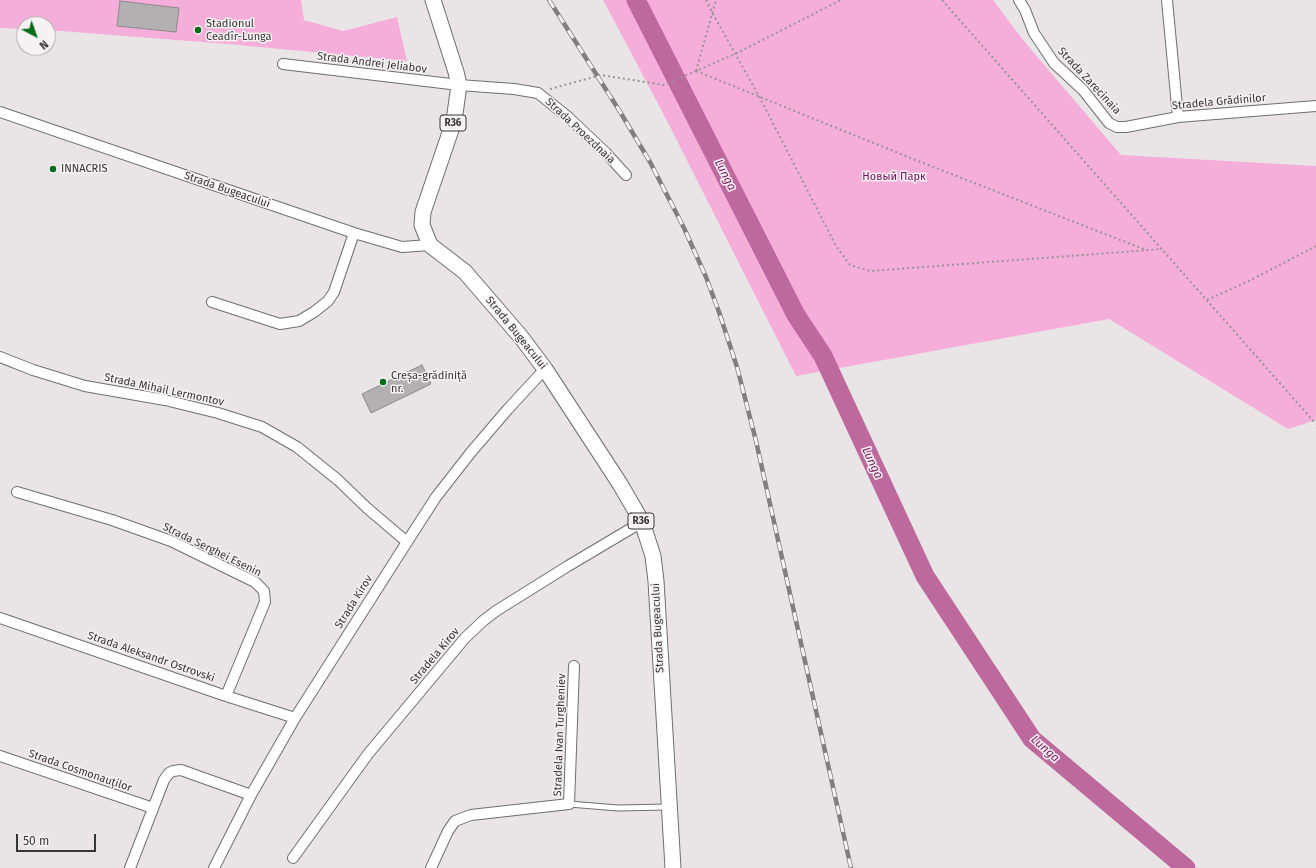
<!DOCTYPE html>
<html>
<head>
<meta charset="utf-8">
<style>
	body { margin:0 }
	#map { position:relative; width:1316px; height:868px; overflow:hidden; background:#e9e5e7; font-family:"Fira Sans",sans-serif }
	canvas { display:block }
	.north { position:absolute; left:16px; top:16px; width:40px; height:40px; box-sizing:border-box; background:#f6f2f4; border:1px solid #aaa7a8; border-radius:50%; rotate:139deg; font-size:11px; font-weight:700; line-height:16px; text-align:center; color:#373636 }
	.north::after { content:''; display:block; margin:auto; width:14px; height:18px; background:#006b19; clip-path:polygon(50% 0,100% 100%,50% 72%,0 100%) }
	.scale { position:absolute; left:16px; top:834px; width:80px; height:18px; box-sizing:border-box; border:2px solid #373636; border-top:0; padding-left:5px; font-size:12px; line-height:14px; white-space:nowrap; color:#373636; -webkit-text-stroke:3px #f6f2f4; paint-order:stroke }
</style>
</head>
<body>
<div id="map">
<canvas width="1316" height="868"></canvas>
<div class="north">N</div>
<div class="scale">50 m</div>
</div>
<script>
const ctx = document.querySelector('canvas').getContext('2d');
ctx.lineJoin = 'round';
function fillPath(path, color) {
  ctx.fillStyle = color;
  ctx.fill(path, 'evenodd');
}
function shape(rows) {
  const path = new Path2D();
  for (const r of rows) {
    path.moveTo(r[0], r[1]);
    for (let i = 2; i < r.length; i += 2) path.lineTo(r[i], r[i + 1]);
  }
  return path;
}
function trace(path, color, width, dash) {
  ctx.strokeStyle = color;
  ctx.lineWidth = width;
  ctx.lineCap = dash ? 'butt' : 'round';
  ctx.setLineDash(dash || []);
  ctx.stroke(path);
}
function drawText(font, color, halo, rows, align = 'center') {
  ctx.font = font + ' "Fira Sans",sans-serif';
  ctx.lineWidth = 3;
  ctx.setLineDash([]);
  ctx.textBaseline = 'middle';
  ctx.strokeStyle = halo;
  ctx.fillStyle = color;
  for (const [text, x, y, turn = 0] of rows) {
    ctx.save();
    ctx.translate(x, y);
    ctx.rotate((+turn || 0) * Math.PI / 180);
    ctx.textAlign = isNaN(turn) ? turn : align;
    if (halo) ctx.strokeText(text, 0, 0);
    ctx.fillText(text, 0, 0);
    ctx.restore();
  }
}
fillPath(shape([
	[0,0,301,0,304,20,343,31,397,17,407,61,228,44,48,30,48,24,24,24,24,29,0,28],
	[603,0,993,0,1023,40,1121,155,1316,166,1316,420,1288,429,1109,319,796,376,665,117]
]), '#f5aed9');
trace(shape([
	[636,0,796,315,823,356,925,576,1032,739,1186,868]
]), '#be699e', 19);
const building = shape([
	[120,1,179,8,176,32,117,26,120,1],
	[422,365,431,384,371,413,362,394,422,365]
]);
fillPath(building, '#b3b0b2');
trace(building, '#8d8a8b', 1);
const service = shape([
	[569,804,618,808,667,807]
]);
const minor = shape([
	[1019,0,1025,10,1034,33,1054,63,1083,90,1109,123,1117,127,1126,127,1178,117,1316,106],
	[1167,0,1178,117],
	[283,64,459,85,514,89,538,93,568,117,606,153,626,175],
	[0,112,354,233,402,247,430,245],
	[212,302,280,324,299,321,314,312,328,301,334,292,354,233],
	[0,357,33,370,85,386,165,400,218,413,262,427,297,447,338,480,367,508,407,542],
	[17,492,112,520,171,541,255,582,264,591,265,602,226,696],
	[0,618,226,696,295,718],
	[0,756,153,808],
	[293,858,368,754,465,638,483,621,496,611,568,566,642,522],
	[130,868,164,780,169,773,173,771,181,770,251,795],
	[214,868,251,795,295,718,407,542,436,497,472,451,508,409,545,369],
	[431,868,448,831,455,821,471,815,569,804,574,666]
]);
const primary = shape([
	[433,0,456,72,459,85,454,121,423,212,422,225,430,245,465,272,521,337,545,369,620,484,642,522,653,556,656,581,673,868]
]);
trace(service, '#716d6f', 7);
trace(minor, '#716d6f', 12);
trace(primary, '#716d6f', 17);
trace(shape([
	[706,0,713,14,760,98,836,246,850,265,870,271,1162,249],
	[942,0,1316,424],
	[696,71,918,161,1146,250],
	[696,71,716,0],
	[550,89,601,75,664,85,735,54,841,0],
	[1207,300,1249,281,1316,246]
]), '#979596', 2, [2, 3]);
trace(service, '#fff', 5);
trace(minor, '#fff', 10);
trace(primary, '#fff', 15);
const rail = shape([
	[549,0,619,110,650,162,684,228,706,277,719,312,737,367,756,441,851,868]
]);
trace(rail, '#807e7e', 4.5);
trace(rail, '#f6f2f4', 3, [9]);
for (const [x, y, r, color] of [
	[198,30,4,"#006b19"],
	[53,169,4,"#006b19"],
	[383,382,4,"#006b19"]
]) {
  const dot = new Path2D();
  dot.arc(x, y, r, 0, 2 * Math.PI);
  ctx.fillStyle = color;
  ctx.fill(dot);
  trace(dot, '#f6f2f4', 1.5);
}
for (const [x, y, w] of [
	[453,123,26],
	[641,521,26]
]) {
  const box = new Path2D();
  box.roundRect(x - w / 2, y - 8, w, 16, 3);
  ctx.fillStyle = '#f6f2f4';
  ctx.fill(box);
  trace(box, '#373636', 1);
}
drawText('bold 10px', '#373636', null, [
	["R36",453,123],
	["R36",641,521]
]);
drawText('11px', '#373636', '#f6f2f4', [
	["Stadionul",206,24],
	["Ceadîr-Lunga",206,37],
	["INNACRIS",61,169],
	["Creșa-grădiniță",391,376],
	["nr.",391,389]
], 'left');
drawText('11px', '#373636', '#f6f2f4', [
	["Strada Andrei Jeliabov",372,63,7],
	["Strada Zarecinaia",1089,81,47],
	["Stradela Grădinilor",1219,102,-5],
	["Strada Proezdnaia",580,131,43],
	["Strada Bugeacului",227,190,19],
	["Strada Bugeacului",516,333,51],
	["Strada Mihail Lermontov",164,390,12],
	["Strada Serghei Esenin",212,550,26],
	["Strada Kirov",354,602,-58],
	["Strada Bugeacului",658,628,-93],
	["Stradela Kirov",435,656,-50],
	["Strada Aleksandr Ostrovski",151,657,19],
	["Stradela Ivan Turgheniev",560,735,-88],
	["Strada Cosmonauților",80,771,19]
]);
drawText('11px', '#770d5a', '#f6f2f4', [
	["Новый Парк",894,177]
]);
drawText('italic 12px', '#7d165f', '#f6f2f4', [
	["Lunga",725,175,63],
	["Lunga",872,463,65],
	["Lunga",1045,749,42]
]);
</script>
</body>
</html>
